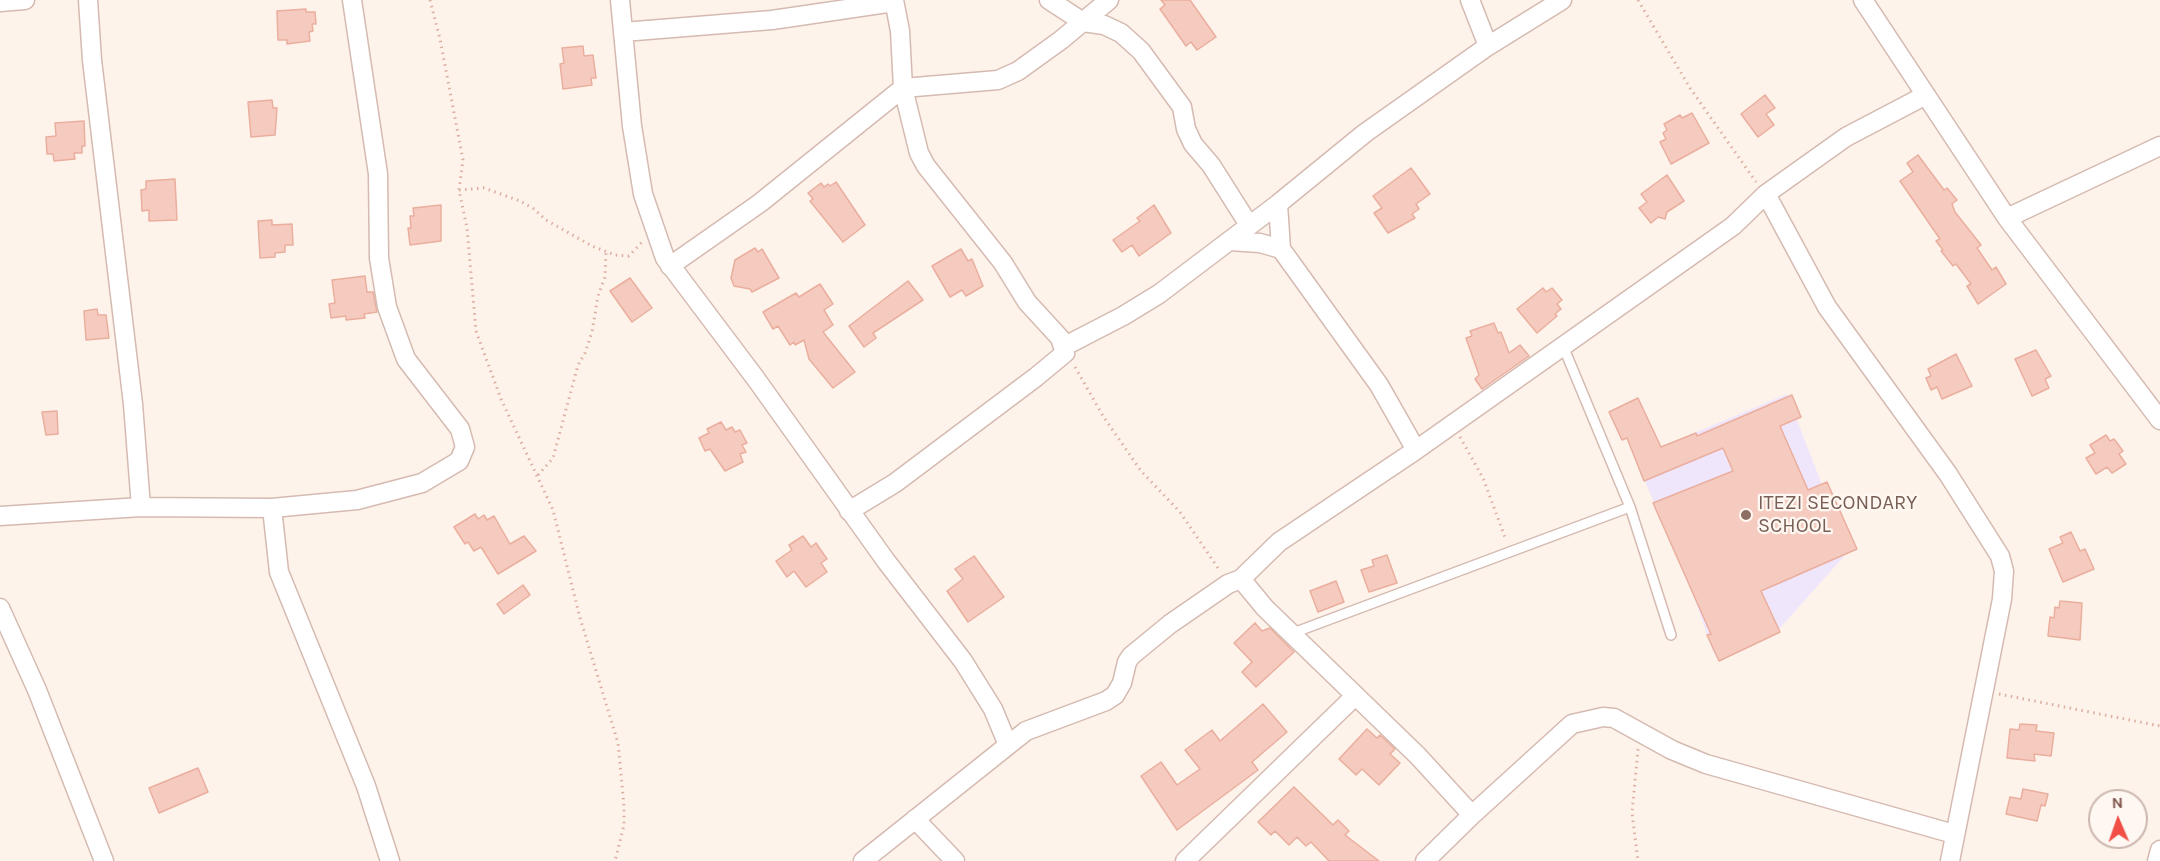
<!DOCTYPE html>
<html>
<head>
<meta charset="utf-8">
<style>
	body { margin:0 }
	#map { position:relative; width:2160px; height:861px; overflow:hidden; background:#fef3ea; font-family:Karla,sans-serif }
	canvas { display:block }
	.north { position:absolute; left:2088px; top:789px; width:60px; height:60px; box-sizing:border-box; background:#fff8f2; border:2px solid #cbb6af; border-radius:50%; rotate:358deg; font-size:16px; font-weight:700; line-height:24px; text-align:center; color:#7c534a }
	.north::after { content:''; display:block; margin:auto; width:21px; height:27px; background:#f14e46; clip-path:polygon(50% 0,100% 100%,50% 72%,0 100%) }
</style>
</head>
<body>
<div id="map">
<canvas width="2160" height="861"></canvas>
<div class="north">N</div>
</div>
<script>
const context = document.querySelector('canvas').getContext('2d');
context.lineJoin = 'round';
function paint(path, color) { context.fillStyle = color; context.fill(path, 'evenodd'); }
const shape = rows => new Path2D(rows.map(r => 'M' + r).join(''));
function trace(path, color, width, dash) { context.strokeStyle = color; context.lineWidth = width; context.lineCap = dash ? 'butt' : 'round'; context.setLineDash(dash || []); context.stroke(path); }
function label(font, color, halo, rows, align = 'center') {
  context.font = font + ' Karla,sans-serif'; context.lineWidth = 4.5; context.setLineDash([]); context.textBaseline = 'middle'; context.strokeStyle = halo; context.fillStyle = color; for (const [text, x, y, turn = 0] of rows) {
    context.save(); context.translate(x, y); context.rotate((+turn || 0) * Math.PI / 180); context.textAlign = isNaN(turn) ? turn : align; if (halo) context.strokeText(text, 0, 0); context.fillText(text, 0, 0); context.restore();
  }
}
paint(shape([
	[1787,394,1848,552,1779,629,1714,654,1691,589,1635,458]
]), '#f0e6fb');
const building = shape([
	[1161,0,1190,0,1216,37,1197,50,1191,42,1186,46,1160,9,1165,5,1161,0],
	[306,9,306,12,315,12,316,24,312,24,313,31,309,32,310,41,287,44,287,40,278,40,277,11,306,9],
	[583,46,584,56,593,55,596,78,591,78,592,85,563,89,560,64,564,63,562,48,583,46],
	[1765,95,1775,108,1766,114,1774,125,1758,137,1741,114,1765,95],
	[272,100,273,108,277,108,275,135,251,137,248,102,272,100],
	[1692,113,1709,143,1671,164,1660,142,1666,139,1663,133,1667,130,1664,124,1680,115,1682,118,1692,113],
	[84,121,85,146,82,146,82,153,74,153,75,159,54,161,53,154,47,154,46,137,56,136,55,123,84,121],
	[1918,155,1944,190,1947,188,1957,200,1952,204,1955,212,1981,245,1977,248,1992,270,1996,267,2006,284,1978,304,1967,286,1971,284,1956,264,1953,266,1941,251,1943,250,1936,241,1940,239,1900,181,1913,172,1907,163,1918,155],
	[1411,168,1430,194,1416,204,1419,209,1412,214,1415,218,1388,233,1374,213,1382,208,1373,196,1411,168],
	[1667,175,1684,201,1667,212,1665,219,1658,217,1651,223,1639,208,1647,202,1641,194,1667,175],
	[175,179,177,220,149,221,149,210,142,211,141,190,146,189,146,181,175,179],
	[836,182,865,225,843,242,810,201,813,199,808,193,821,183,824,187,828,184,830,186,836,182],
	[441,205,441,241,410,245,408,228,411,228,410,216,414,216,413,208,441,205],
	[1154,205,1171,233,1139,256,1132,245,1122,252,1113,240,1140,221,1137,218,1154,205],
	[272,220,272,225,292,224,293,245,285,245,285,252,275,253,275,257,260,258,258,221,272,220],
	[755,248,758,252,762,249,779,278,752,292,750,289,734,286,731,278,735,260,755,248],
	[961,249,968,261,972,259,983,286,966,296,962,290,950,297,932,266,961,249],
	[365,276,367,292,373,292,377,312,364,314,365,318,346,320,346,316,331,318,329,304,335,303,332,280,365,276],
	[630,278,652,308,632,322,610,291,630,278],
	[908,281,923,300,873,333,876,338,864,347,849,326,908,281],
	[820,284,833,304,824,310,833,325,823,332,855,372,833,388,809,359,804,340,795,345,794,342,790,345,778,326,773,329,763,312,796,293,799,297,820,284],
	[1543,288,1546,292,1552,288,1562,300,1557,304,1561,309,1555,314,1557,316,1537,333,1517,309,1543,288],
	[97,309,98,315,106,315,109,338,86,340,84,311,97,309],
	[1494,323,1498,333,1501,332,1509,353,1520,345,1529,356,1482,389,1475,379,1479,375,1466,338,1472,336,1470,331,1494,323],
	[2036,350,2051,376,2045,379,2049,388,2032,396,2015,359,2036,350],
	[1956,354,1972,386,1942,399,1937,387,1931,390,1926,378,1931,376,1928,369,1956,354],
	[1792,395,1801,417,1780,426,1808,490,1827,482,1857,549,1761,591,1780,632,1719,661,1707,635,1711,634,1653,503,1733,471,1723,448,1644,481,1627,438,1622,440,1609,412,1638,398,1661,447,1696,433,1697,436,1792,395],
	[57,411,58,434,46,435,42,412,57,411],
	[721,422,726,430,732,427,735,432,740,430,747,443,742,445,746,452,740,454,743,462,725,471,710,449,705,451,699,438,709,433,707,429,721,422],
	[2106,435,2110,441,2114,439,2123,451,2119,454,2126,464,2112,473,2107,467,2096,474,2086,458,2095,453,2090,445,2106,435],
	[475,514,478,519,484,515,487,520,494,516,510,544,524,536,536,551,498,574,481,547,474,551,468,542,465,544,454,527,475,514],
	[2071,532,2080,551,2085,549,2094,569,2063,582,2049,549,2063,543,2060,537,2071,532],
	[803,536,811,547,816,543,827,559,821,563,827,572,806,587,794,571,787,577,776,561,792,550,789,545,803,536],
	[1387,555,1397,583,1369,592,1361,570,1374,566,1372,560,1387,555],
	[974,556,1004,597,968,622,947,591,963,579,955,569,974,556],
	[1336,581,1344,602,1318,612,1310,591,1336,581],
	[523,585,530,595,504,614,497,604,523,585],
	[2060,601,2082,603,2080,640,2048,636,2050,617,2054,618,2055,607,2059,608,2060,601],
	[1255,623,1262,631,1270,628,1294,652,1256,687,1242,672,1252,662,1234,643,1255,623],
	[1263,704,1287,732,1252,762,1258,770,1177,830,1141,776,1161,762,1177,785,1200,769,1185,750,1212,730,1220,741,1263,704],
	[2020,724,2037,725,2036,731,2054,733,2051,756,2034,754,2035,761,2007,758,2010,729,2019,730,2020,724],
	[1367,729,1377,738,1380,735,1395,749,1390,754,1400,763,1379,785,1362,769,1356,775,1339,759,1367,729],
	[198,768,208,792,159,813,149,788,198,768],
	[1294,787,1333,825,1338,820,1349,831,1345,835,1379,861,1329,861,1311,842,1306,846,1297,837,1289,845,1275,831,1271,835,1258,822,1294,787],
	[2023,789,2048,794,2045,806,2041,805,2037,821,2006,814,2010,797,2021,799,2023,789]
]);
paint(building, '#f6cbbf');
trace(building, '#eaae9e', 1.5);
const service = shape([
	[1563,346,1630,507,1671,635],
	[1293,633,1630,507]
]);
const minor = shape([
	[88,0,92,60,133,404,141,507],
	[620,0,632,126,643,194,665,258,756,379,886,561,963,661,993,709,1008,745],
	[894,0,900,31,903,88,919,153,926,166,1003,263,1027,302,1060,338,1063,347],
	[1049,0,1083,22,1104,25,1121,33,1141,51,1182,107,1186,129,1193,144,1211,165,1249,225],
	[1470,0,1488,46],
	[1863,0,2007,218,2160,420],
	[0,2,25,0],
	[623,32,772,20,894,2],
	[1766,194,1827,307,1948,474,2000,556,2004,571,2002,599,1950,861],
	[1278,204,1281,249,1379,385,1416,450],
	[2007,218,2160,146],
	[1229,241,1260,243,1281,249],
	[670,266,760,203,903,88,998,80,1018,71,1061,40,1109,0],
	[272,508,279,572,366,786,390,861],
	[849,511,895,483,1036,377,1065,353,1063,347,1123,316,1159,294,1278,204,1365,133,1488,46,1562,0],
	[0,516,141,507,272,508,357,500,422,483,459,461,465,447,460,429,406,359,387,307,379,258,378,174,352,0],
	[1241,579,1265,608,1418,756,1472,815],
	[0,608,37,690,104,861],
	[915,819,955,861],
	[863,861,1026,731,1106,701,1115,695,1122,683,1127,662,1131,656,1170,624,1228,584,1241,579,1279,542,1416,450,1733,226,1766,194,1846,137,1926,95],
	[1185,861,1355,696],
	[1425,861,1472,815,1572,724,1603,717,1614,718,1672,750,1706,764,1954,834],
	[2157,861,2160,850]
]);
trace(service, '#d5bab1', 12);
trace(minor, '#d5bab1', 21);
trace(shape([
	[430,0,440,39,463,160,459,190,467,228,476,331,501,399,553,510,580,618,618,743,624,806,624,825,615,861],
	[1638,0,1690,88,1756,182],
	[459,190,484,188,520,201,534,209,546,220,592,246,615,255,629,256,643,241],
	[1075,367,1103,416,1141,471,1180,512,1220,571],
	[1460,437,1483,478,1506,540],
	[538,475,553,458,578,365,585,353,592,332,598,296,605,277,606,252],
	[1999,694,2160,726],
	[1638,749,1632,813,1638,861]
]), '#dcaea1', 3, [1.5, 4.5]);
trace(service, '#fff', 9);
trace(minor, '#fff', 18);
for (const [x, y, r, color] of [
	[1746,515,6,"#8d6e63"]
]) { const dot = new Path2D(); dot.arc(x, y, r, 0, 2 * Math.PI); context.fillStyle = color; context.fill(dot); trace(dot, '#fff8f2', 2); }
label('20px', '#785e54', '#fff8f2', [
	["ITEZI SECONDARY",1758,503],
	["SCHOOL",1758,526]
], 'left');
</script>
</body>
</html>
